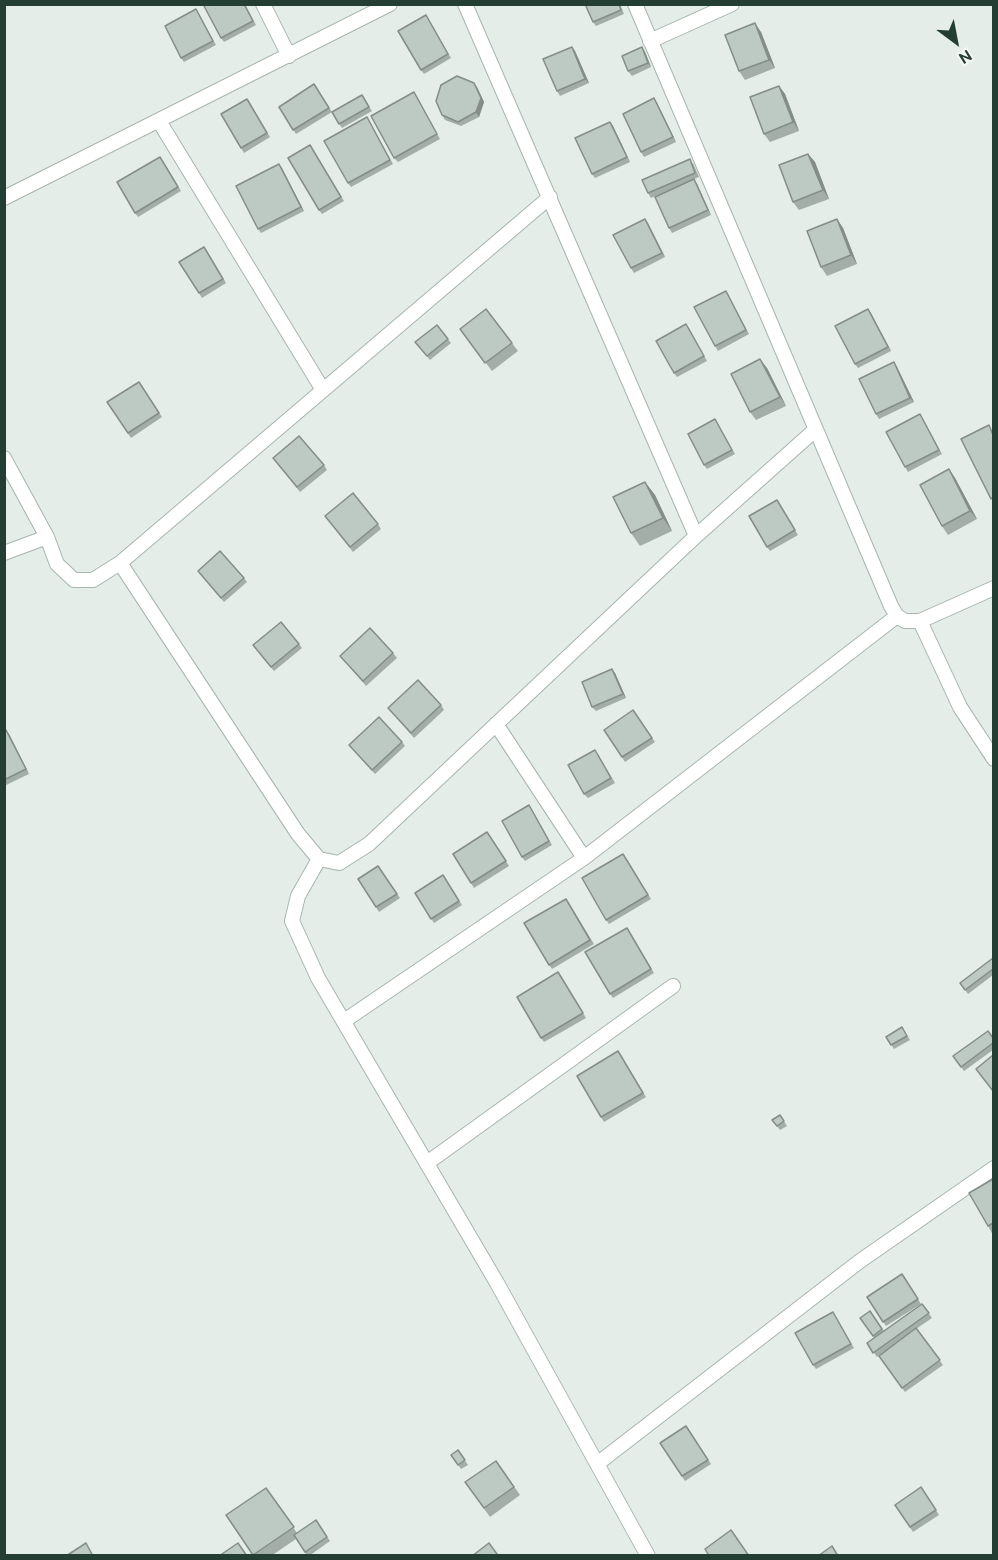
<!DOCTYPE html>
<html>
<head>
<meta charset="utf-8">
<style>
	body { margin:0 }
	#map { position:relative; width:998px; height:1560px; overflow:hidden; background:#e4ede8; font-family:Ubuntu,sans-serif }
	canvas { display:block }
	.frame { position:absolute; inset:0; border:6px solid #253e33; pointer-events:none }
	.north { position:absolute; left:926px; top:12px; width:60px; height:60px; -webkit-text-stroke:4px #f5f9f6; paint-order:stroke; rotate:148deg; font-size:16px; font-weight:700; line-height:24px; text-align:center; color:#253e33 }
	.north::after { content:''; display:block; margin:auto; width:21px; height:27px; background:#253e33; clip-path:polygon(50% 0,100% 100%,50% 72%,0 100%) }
</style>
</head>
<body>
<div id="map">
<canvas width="998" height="1560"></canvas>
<div class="frame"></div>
<div class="north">N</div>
</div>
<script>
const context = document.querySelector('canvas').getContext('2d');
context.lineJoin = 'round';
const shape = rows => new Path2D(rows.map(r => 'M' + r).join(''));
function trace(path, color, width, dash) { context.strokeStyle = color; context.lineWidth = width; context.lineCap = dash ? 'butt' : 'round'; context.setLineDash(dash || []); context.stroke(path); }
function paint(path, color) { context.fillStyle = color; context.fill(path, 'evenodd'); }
const minor = shape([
	[263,4,289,56],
	[465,4,696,536],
	[635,4,891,606,897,616,905,621,920,621,994,588],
	[650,41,732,4],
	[159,121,323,390],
	[4,198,390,4],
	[4,458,47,537,57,564,74,580,93,580,120,563,550,197],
	[4,553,47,537],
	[120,563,298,834,319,859,339,863,369,844,696,536,815,430],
	[920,621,960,707,994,759],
	[496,724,584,858],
	[319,859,298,896,292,921,318,978,497,1283,648,1556],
	[344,1021,584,858,897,616],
	[427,1163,673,986],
	[597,1464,860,1261,994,1168]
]);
trace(minor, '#a7b5ae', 16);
trace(minor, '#fff', 14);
paint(shape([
	[245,4,256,25,224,42,221,38],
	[585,4,620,4,624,14,596,26,593,22],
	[196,9,216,45,184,62,181,58],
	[426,15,451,58,424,74,421,70],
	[761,32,775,68,745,80,739,71],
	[572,47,575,51,589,83,560,96,557,91],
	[642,47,645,52,651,67,632,76,628,71],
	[314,84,332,112,362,95,372,111,342,128,332,112,296,134,279,107],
	[779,86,785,94,799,131,770,142,764,134],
	[477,87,484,102,479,117,461,126,445,120,442,115],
	[414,92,440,139,398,162,394,158],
	[654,98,657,103,676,142,644,157,641,152],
	[247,99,270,137,244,153,241,148],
	[367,117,393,164,351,187,348,183],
	[610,122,613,126,630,162,595,178,592,174],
	[310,145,344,201,322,214,319,210],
	[808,154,815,162,829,199,799,210,793,202],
	[163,161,181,191,138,217,135,213],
	[693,163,699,177,694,179,697,184,711,215,672,233,669,228,693,180,651,198,648,193],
	[279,164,304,211,261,233,258,229],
	[645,219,665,257,634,273,631,268],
	[837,219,843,228,857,264,827,276,821,267],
	[207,251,226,283,202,298,179,262],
	[726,291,749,334,718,351,715,346],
	[868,309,891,351,858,368,855,364],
	[437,325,451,343,430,360,418,346],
	[689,328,707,361,677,377,674,373],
	[460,329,512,343,518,351,492,371],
	[894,362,897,367,914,402,879,419,876,414],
	[767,368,786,406,756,420,750,412],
	[139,382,162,417,131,438,107,402],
	[715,419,735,454,707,469,704,465],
	[923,419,942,454,908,472,905,467],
	[273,458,324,465,327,470,300,492],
	[949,469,955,478,977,519,948,535,942,526],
	[645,482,655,495,672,531,640,546,631,533],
	[777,500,798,535,770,551,767,547],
	[328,520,378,524,381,529,353,552],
	[198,571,244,578,247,582,224,602],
	[299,644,302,648,274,671,256,649],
	[393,653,397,658,366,686,340,656],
	[615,673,626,698,596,711,592,707],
	[441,705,444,710,414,738,388,708],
	[633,710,655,742,625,762,604,730],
	[4,730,6,730,9,734,29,774,4,786],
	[402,742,405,746,375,774,349,745],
	[598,754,615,783,588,798,584,794],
	[532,810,552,845,525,861,522,857],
	[487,832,509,866,474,888,453,854],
	[626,858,651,899,609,924,606,920],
	[378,866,400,898,379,912,358,879],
	[443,875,462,905,434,923,415,893],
	[569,903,594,944,552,969,549,965],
	[627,928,654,973,613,998,610,994],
	[993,958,993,975,968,994,960,983],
	[561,976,586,1018,544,1042,541,1038],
	[902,1027,910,1040,894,1049,886,1037],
	[993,1038,993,1050,964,1071,953,1056],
	[618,1051,646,1097,604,1122,601,1117],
	[780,1115,787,1126,780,1130,772,1120],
	[993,1179,993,1235,988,1226],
	[902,1274,921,1304,886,1326,867,1297],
	[922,1304,932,1318,916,1329,943,1365,905,1392,879,1356,889,1348,877,1357,867,1343,874,1338,860,1318,870,1311,884,1331],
	[833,1312,854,1348,816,1369,813,1365],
	[686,1426,711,1464,685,1481,660,1443],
	[458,1450,468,1465,461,1469,451,1455],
	[496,1461,520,1495,490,1517,465,1482],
	[921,1487,939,1515,913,1532,895,1505],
	[266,1488,297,1533,316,1520,330,1541,309,1556,307,1556,296,1539,271,1556,254,1556,226,1515]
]), '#a3aea8');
paint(shape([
	[755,23,761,32,775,68,769,60],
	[572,47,575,51,589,83,585,79],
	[642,47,645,52,651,67,648,63],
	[474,83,477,87,484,102,479,117,476,112],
	[779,86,785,94,799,131,793,122],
	[654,98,657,103,676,142,673,137],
	[610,122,613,126,630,162,627,157],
	[808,154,815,162,829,199,823,190],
	[279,164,282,168,304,211,301,207],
	[694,179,697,184,711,215,708,210],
	[645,219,648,223,665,257,662,253],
	[837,219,843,228,857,264,851,255],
	[868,309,871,313,891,351,888,347],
	[760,359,767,368,786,406,780,397],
	[894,362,897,367,914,402,910,398],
	[949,469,955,478,977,519,970,511],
	[645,482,655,495,672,531,663,518],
	[612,669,615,673,626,698,623,694],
	[6,730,9,734,29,774,26,769]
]), '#848d88');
const building = shape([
	[207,4,244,4,253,21,221,38,204,6,207,4],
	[585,4,619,4,621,10,593,22,585,4],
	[196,9,213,41,181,58,165,26,196,9],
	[426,15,448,54,421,70,398,31,426,15],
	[755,23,769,60,739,71,725,35,755,23],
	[572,47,585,79,557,91,543,59,572,47],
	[642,47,648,63,628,71,622,56,642,47],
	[457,76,474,83,481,98,476,112,458,122,442,115,436,101,441,85,457,76],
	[314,84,329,108,293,130,279,107,314,84],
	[779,86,793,122,764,134,750,97,779,86],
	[414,92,437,134,394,158,371,116,414,92],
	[362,95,369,107,339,124,332,112,362,95],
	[654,98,673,137,641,152,623,114,654,98],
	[247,99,267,133,241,148,221,114,247,99],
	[367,117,390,160,348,183,324,141,367,117],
	[610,122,627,157,592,174,575,138,610,122],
	[310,145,341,197,319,210,288,158,310,145],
	[808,154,823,190,793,202,779,165,808,154],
	[160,157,178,187,135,213,117,182,160,157],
	[690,159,695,173,648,193,642,180,690,159],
	[279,164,301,207,258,229,236,186,279,164],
	[694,179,708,210,669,228,655,197,694,179],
	[645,219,662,253,631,268,613,235,645,219],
	[837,219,851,255,821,267,807,231,837,219],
	[204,247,223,279,199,293,179,262,204,247],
	[726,291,746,330,715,346,694,307,726,291],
	[486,309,512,343,485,363,460,329,486,309],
	[868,309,888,347,855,364,835,326,868,309],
	[686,324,704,356,674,373,656,341,686,324],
	[437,325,448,339,427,356,415,342,437,325],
	[760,359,780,397,750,412,731,374,760,359],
	[894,362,910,398,876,414,859,379,894,362],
	[139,382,159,413,128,433,107,402,139,382],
	[920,414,939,450,905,467,886,432,920,414],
	[715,419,732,450,704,465,688,434,715,419],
	[989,425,993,435,993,497,991,499,961,439,989,425],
	[299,436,324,465,297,487,273,458,299,436],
	[949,469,970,511,942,526,920,485,949,469],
	[645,482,663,518,631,533,613,497,645,482],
	[353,493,378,524,350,547,325,516,353,493],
	[777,500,795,530,767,547,749,516,777,500],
	[220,551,244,578,221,598,198,571,220,551],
	[281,622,299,644,271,667,253,645,281,622],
	[370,628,393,653,363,681,340,656,370,628],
	[612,669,623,694,592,707,582,682,612,669],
	[418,680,441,705,411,733,388,708,418,680],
	[633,710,652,738,622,757,604,730,633,710],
	[379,717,402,742,372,770,349,745,379,717],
	[4,730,6,730,26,769,4,780,4,730],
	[595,750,611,778,584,794,568,765,595,750],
	[529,805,549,841,522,857,502,821,529,805],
	[487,832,506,861,471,883,453,854,487,832],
	[623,854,648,895,606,920,582,878,623,854],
	[378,866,397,894,376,907,358,879,378,866],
	[443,875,459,901,431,919,415,893,443,875],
	[566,899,590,940,549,965,524,923,566,899],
	[627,928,651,969,610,994,585,952,627,928],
	[993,958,993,969,965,990,960,983,993,958],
	[558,972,583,1013,541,1038,517,997,558,972],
	[902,1027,907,1036,891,1045,886,1037,902,1027],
	[988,1031,993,1038,993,1043,961,1067,953,1056,988,1031],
	[618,1051,643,1093,601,1117,577,1076,618,1051],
	[993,1055,993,1091,976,1069,993,1055],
	[780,1115,784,1121,777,1126,772,1120,780,1115],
	[993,1179,993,1223,988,1226,969,1193,993,1179],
	[902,1274,918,1299,883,1322,867,1297,902,1274],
	[922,1304,929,1313,873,1353,867,1343,922,1304],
	[870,1311,882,1329,873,1336,860,1318,870,1311],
	[833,1312,851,1344,813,1365,795,1333,833,1312],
	[916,1328,940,1360,902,1388,879,1356,916,1328],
	[686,1426,708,1460,682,1476,660,1443,686,1426],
	[458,1450,465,1460,458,1465,451,1455,458,1450],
	[496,1461,514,1487,484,1508,465,1482,496,1461],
	[921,1487,936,1510,910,1527,895,1505,921,1487],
	[266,1488,294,1527,253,1555,226,1515,266,1488],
	[316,1520,327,1537,305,1552,294,1535,316,1520],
	[731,1530,749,1556,709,1556,705,1549,731,1530],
	[86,1543,93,1556,66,1556,86,1543],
	[238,1543,247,1556,219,1556,238,1543],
	[489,1543,497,1554,494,1556,472,1556,489,1543],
	[832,1546,838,1556,818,1556,832,1546]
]);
paint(building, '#bdcac3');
trace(building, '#848d88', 1.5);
</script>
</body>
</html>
